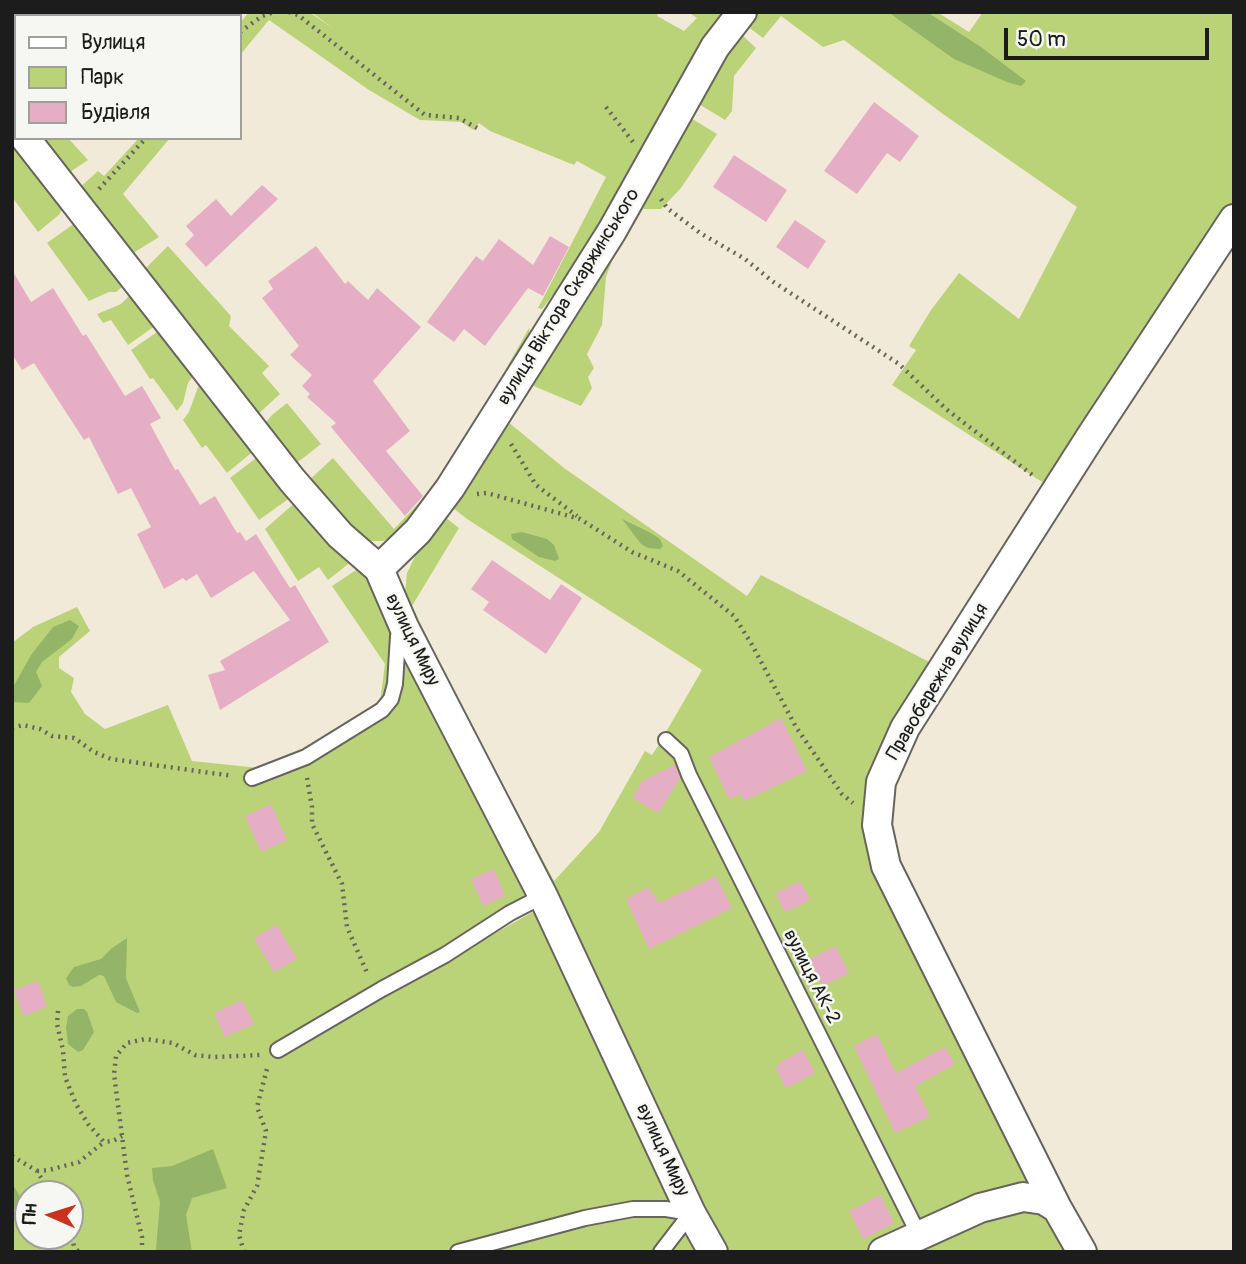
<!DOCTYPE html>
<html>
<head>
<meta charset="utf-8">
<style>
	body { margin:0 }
	#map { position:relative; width:1246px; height:1264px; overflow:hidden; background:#f2ead8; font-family:Pangolin,sans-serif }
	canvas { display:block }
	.frame { position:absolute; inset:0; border:14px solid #1c1c1c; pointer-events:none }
	.legend { position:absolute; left:14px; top:14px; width:228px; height:126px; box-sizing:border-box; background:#f6f6f2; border:2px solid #9f9f9c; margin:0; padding:9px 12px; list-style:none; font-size:21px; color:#1c1c1c }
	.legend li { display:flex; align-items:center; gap:14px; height:35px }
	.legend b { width:35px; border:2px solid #9f9f9c }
	.north { position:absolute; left:14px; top:1180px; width:70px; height:70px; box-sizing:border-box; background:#f6f6f2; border:2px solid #9f9f9c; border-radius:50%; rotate:273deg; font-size:19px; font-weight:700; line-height:28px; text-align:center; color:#1c1c1c }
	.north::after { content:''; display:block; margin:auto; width:24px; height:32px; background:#c8321e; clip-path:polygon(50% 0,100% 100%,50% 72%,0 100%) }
	.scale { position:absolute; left:1004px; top:28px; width:205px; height:32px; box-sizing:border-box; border:4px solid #1c1c1c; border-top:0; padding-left:9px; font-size:21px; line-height:24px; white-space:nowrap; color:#1c1c1c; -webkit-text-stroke:5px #f6f6f2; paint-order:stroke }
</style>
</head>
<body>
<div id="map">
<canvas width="1246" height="1264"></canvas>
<div class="frame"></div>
<ul class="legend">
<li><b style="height:9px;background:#fff"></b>Вулиця</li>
<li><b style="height:19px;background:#bbd378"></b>Парк</li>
<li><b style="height:19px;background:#e6aec5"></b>Будівля</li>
</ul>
<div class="north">Пн</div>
<div class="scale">50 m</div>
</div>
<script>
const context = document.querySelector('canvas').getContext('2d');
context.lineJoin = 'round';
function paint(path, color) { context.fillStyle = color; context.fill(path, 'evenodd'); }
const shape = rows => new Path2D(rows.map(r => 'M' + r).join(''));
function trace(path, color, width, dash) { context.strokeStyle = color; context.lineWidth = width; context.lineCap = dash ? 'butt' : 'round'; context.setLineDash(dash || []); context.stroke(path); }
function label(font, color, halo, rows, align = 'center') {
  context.font = font + ' Pangolin,sans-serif'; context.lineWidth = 5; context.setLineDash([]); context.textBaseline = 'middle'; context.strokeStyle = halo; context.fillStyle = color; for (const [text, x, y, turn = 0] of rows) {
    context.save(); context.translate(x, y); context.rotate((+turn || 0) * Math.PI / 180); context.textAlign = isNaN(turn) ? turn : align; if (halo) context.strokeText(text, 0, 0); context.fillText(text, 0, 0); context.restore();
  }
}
paint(shape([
	[249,12,309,12,334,29,311,12,659,12,657,16,684,31,697,18,688,12,721,12,724,16,559,298,552,296,542,309,538,308,606,177,577,161,574,165,490,131,479,123,474,130,461,122,420,120,369,90,269,20,240,55,240,23],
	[758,12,937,12,969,32,983,12,1234,12,1234,210,1053,489,892,385,916,350,909,346,931,310,959,273,1019,319,1077,207,943,114,844,40,823,47,781,16,763,38,747,26],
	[740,33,756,48,734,76,732,111,725,120,694,101],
	[686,115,717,134,681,188,661,209,643,209,612,261,606,277,602,325,587,354,594,368,588,377,592,388,581,406,529,384,507,421,564,468,747,596,761,575,939,667,872,831,1046,1194,919,1223,740,867,683,748,666,732,702,670,467,519,448,504],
	[12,138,62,208,60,214,38,232,12,197],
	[37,138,68,138,88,160,67,174],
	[139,138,170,138,123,194,159,237,130,255,78,189,98,171,104,176],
	[75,223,128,282,116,292,109,292,89,301,47,243],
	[168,246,231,316,229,326,269,366,262,373,280,394,255,417,143,271],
	[134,291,159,323,128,345,111,320,103,323,97,314,121,304],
	[163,328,196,372,188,383,183,403,177,411,153,378,150,379,131,350],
	[529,328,530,336,451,462,492,394],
	[203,381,256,449,227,473,206,445,202,448,183,420,189,412,198,387],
	[287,403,321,444,302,459,292,465,262,427,272,415],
	[260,455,294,495,259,520,230,478],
	[333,458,394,529,443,478,440,487,395,535,383,541,367,541,358,536,307,482],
	[298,500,352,561,328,580,319,567,298,581,265,529],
	[441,514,459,528,412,606,450,684,443,687,405,593,407,573,417,552],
	[359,568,373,583,394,626,393,671,382,717,402,647,528,892,501,915,277,1046,276,1057,538,909,702,1252,12,1252,12,643,33,627,77,607,90,631,59,657,59,668,74,678,71,692,85,714,105,729,168,705,192,761,259,768,307,751,313,743,380,702,385,664,332,586],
	[28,1194,70,1194,70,1236,28,1236],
	[454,693,554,881,599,832,645,751,652,755,660,743,679,758,909,1222,907,1235,868,1252,719,1252,447,695],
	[1040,1208,1076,1252,904,1252,977,1216]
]), '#bbd378');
paint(shape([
	[888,12,927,12,981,47,1026,81,1021,86,1007,82,954,59],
	[622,519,651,533,660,539,663,546,660,549,648,548,641,544],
	[522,532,547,539,554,545,559,559,555,561,539,557,512,539,511,534],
	[70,620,79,626,72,639,42,662,36,672,42,686,29,703,12,702,12,689,31,655,53,627],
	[127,938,126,978,140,1012,137,1013,116,1002,104,976,99,975,81,986,73,987,69,985,66,978,74,967,101,959,112,948],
	[77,1009,84,1009,87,1012,94,1032,83,1050,78,1052,68,1044,66,1028,68,1016],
	[213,1149,227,1188,192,1198,186,1215,192,1252,158,1252,156,1249,160,1202,153,1180,152,1168,172,1166],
	[12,1183,28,1210,28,1226,12,1206]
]), '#94b568');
paint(shape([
	[874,102,919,136,900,162,887,153,857,194,824,171],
	[734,155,787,190,766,222,713,187],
	[262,185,278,199,206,267,185,244,194,235,186,226,216,199,231,216],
	[795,220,826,241,808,269,776,247],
	[550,236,569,247,543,296,528,288,485,346,464,329,454,342,427,322,476,256,483,261,499,239,533,265],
	[316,246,345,284,348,281,368,300,377,288,421,327,373,381,410,431,386,451,423,496,405,516,331,427,336,423,307,397,310,394,302,386,312,375,290,355,299,346,262,298,273,289,268,281],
	[12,270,31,302,53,288,83,336,86,334,125,396,142,386,161,418,150,424,175,470,178,469,200,505,215,496,237,533,240,532,246,541,256,534,290,588,295,585,329,642,220,710,208,675,225,670,220,661,290,620,254,571,211,598,197,574,186,581,183,578,164,589,137,534,151,527,131,488,118,494,89,437,84,440,34,363,22,370,12,354],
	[492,560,550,600,561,584,582,598,546,654,483,610,489,602,471,589],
	[781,718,807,771,744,801,740,794,729,799,709,757],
	[675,765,680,778,658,813,633,798,642,781],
	[271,804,287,840,261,852,245,816],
	[494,869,505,896,483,906,471,879],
	[716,876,732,908,649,949,626,899,648,887,659,903],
	[800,881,810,900,785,912,775,893],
	[277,925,297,959,274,972,254,938],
	[835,946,849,973,823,986,810,959],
	[38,981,47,1007,23,1016,14,990],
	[242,1000,254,1024,225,1037,214,1013],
	[877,1034,896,1073,945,1047,955,1064,915,1086,930,1116,895,1133,854,1046],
	[803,1050,815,1073,786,1088,775,1067,781,1064,780,1062],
	[880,1195,894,1223,863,1239,849,1211]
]), '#e6aec5');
const service = shape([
	[666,740,681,754,689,775,919,1235],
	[252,778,306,757,382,710,391,699,395,684,398,636,403,629],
	[278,1050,382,989,445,955,510,913,543,896],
	[458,1252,585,1218,633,1209,666,1209,691,1213,661,1252]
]);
const minor = shape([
	[25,138,292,480,340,535,379,569,404,627,543,896,691,1213,713,1252],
	[379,569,418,531,450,488,612,231,715,47,742,12],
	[883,1252,980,1208,1023,1197,1044,1200,1057,1208],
	[1082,1252,1057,1208,886,866,877,825,881,782,905,728,1091,436,1234,219]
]);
trace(service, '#67645e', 18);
trace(minor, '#67645e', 32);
trace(shape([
	[289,12,298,15,425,115,459,118,477,128],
	[240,32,262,16,274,12],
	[606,107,633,142],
	[99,189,146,138],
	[661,199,667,208,700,233,745,259,772,281,899,364,946,409,1035,477],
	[511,444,536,485,577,516],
	[477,494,487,493,580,519,632,552,678,571,734,616,751,643,796,727,842,794,853,803],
	[12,728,23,725,40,729,52,736,74,738,94,752,111,759,233,776],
	[307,778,312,807,312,824,342,884,347,927,368,975],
	[58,1011,57,1024,63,1050,65,1077,76,1104,88,1124,104,1142,113,1141,122,1136],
	[12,1156,37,1171,51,1194],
	[37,1171,49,1170,79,1162,104,1142],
	[70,1223,74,1247,79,1252],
	[142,1252,142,1237,127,1175,122,1136,114,1074,116,1056,127,1043,145,1039,173,1043,195,1055,214,1057,260,1055],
	[244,1252,239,1235,244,1210,257,1186,266,1131,257,1107,268,1065]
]), '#67645e', 4.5, [2, 5]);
trace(service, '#fff', 14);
trace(minor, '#fff', 28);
label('19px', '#1c1c1c', '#f6f6f2', [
	["вулиця Віктора Скаржинського",569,297,-58],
	["вулиця Миру",412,640,64],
	["Правобережна вулиця",938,682,-59],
	["вулиця АК-2",811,977,63],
	["вулиця Миру",662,1150,65]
]);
</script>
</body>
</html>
